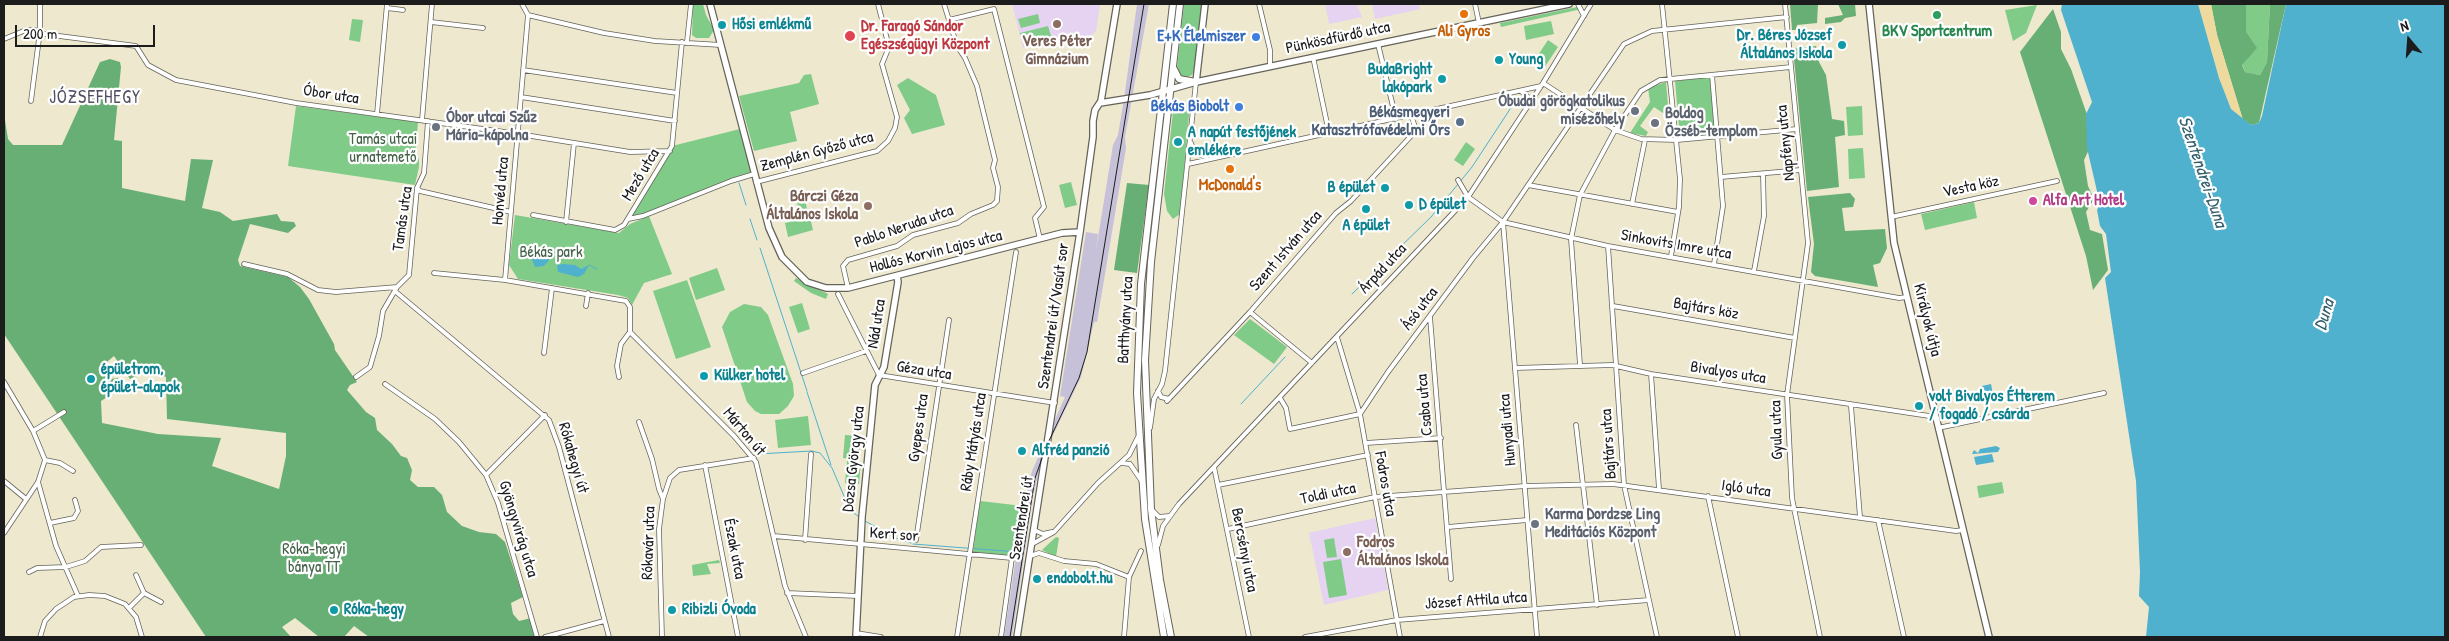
<!DOCTYPE html>
<html>
<head>
<meta charset="utf-8">
<style>
	body { margin:0 }
	#map { position:relative; width:2449px; height:641px; overflow:hidden; background:#ede8ce; font-family:"Patrick Hand",sans-serif }
	canvas { display:block }
	.frame { position:absolute; inset:0; border:5px solid #1c1c1c; pointer-events:none }
	.north { position:absolute; left:2384px; top:15px; width:50px; height:50px; -webkit-text-stroke:4px #fff; paint-order:stroke; rotate:342deg; font-size:14px; font-weight:700; line-height:20px; text-align:center; color:#1c1c1c }
	.north::after { content:''; display:block; margin:auto; width:18px; height:22px; background:#1c1c1c; clip-path:polygon(50% 0,100% 100%,50% 72%,0 100%) }
	.scale { position:absolute; left:15px; top:25px; width:140px; height:22px; box-sizing:border-box; border:2px solid #1c1c1c; border-top:0; padding-left:6px; font-size:15px; line-height:18px; white-space:nowrap; color:#1c1c1c; -webkit-text-stroke:4px #fff; paint-order:stroke }
</style>
</head>
<body>
<div id="map">
<canvas width="2449" height="641"></canvas>
<div class="frame"></div>
<div class="north">N</div>
<div class="scale">200 m</div>
</div>
<script>
const context = document.querySelector('canvas').getContext('2d');
context.lineJoin = 'round';
function paint(path, color) { context.fillStyle = color; context.fill(path, 'evenodd'); }
const shape = rows => new Path2D(rows.map(r => 'M' + r).join(''));
function trace(path, color, width, dash) { context.strokeStyle = color; context.lineWidth = width; context.lineCap = dash ? 'butt' : 'round'; context.setLineDash(dash || []); context.stroke(path); }
function label(font, color, halo, rows, align = 'center') {
  context.font = font + ' "Patrick Hand",sans-serif'; context.lineWidth = 4.5; context.setLineDash([]); context.textBaseline = 'middle'; context.strokeStyle = halo; context.fillStyle = color; for (const [text, x, y, turn = 0] of rows) {
    context.save(); context.translate(x, y); context.rotate((+turn || 0) * Math.PI / 180); context.textAlign = isNaN(turn) ? turn : align; if (halo) context.strokeText(text, 0, 0); context.fillText(text, 0, 0); context.restore();
  }
}
paint(shape([
	[1012,4,1100,4,1096,31,1092,35,1060,45,1054,39,1023,48],
	[1325,4,1357,4,1362,17,1329,24],
	[1372,4,1419,4,1420,9,1375,19],
	[1375,518,1388,590,1324,605,1309,533]
]), '#e5d3f1');
paint(shape([
	[1137,4,1149,4,1125,137,1126,148,1097,322,1094,322,1081,377,1042,458,1033,496,1012,637,1004,637,1023,511,1032,471,1065,397,1060,396,1086,232,1098,234,1096,250,1113,145,1118,135,1124,99]
]), '#c7c0d9');
paint(shape([
	[693,4,703,4,706,15,714,30,709,38,696,38,692,35],
	[1184,4,1202,4,1194,71,1192,75,1185,78,1181,77,1177,69],
	[2246,4,2270,4,2267,62,2260,75,2245,72,2242,64,2246,60],
	[2037,5,2026,33,2013,41,2005,10],
	[1577,7,1581,11,1577,10,1501,27,1500,23],
	[1038,14,1040,23,1021,28,1018,19],
	[352,19,363,20,360,42,349,40],
	[1551,21,1554,34,1526,40,1524,26],
	[1048,26,1052,39,1024,46,1020,33],
	[1548,40,1558,47,1544,68,1534,61],
	[811,74,819,104,790,112,797,141,754,151,739,96,799,83,804,75],
	[1710,77,1715,134,1680,138,1675,81],
	[908,78,936,95,945,125,912,134,904,118,910,110,897,85],
	[1666,82,1669,117,1654,107,1640,126,1648,132,1646,136,1630,133,1650,102,1648,88],
	[1174,102,1190,104,1180,214,1173,219,1167,211,1164,194],
	[296,106,418,122,415,157,419,158,419,167,415,185,288,166],
	[1862,106,1863,135,1848,136,1846,107],
	[740,129,754,174,739,178,643,216,629,219,672,146],
	[1466,142,1475,149,1463,166,1454,160],
	[1863,148,1865,178,1849,179,1848,149],
	[1071,182,1077,205,1065,208,1059,185],
	[804,196,808,213,800,215,796,198],
	[1974,202,1977,218,1925,230,1921,214],
	[515,215,619,233,630,224,649,216,672,274,644,283,632,305,628,298,618,295,518,279,509,265],
	[810,217,813,230,788,237,785,223],
	[717,268,725,290,696,300,689,278],
	[796,278,828,294,826,299,811,293,794,281],
	[687,280,711,347,676,359,653,291],
	[802,303,810,329,798,333,789,307],
	[744,304,761,307,768,315,793,384,794,396,788,406,779,414,761,414,755,411,747,402,722,327,730,312],
	[1250,319,1287,347,1274,364,1234,335],
	[808,416,811,445,778,448,775,420],
	[845,435,861,436,859,460,843,458],
	[847,461,861,462,859,484,845,483],
	[2002,482,2004,493,1979,498,1977,486],
	[980,501,1023,506,1017,557,973,552],
	[1056,537,1059,538,1056,557,1042,550],
	[1334,538,1337,557,1327,558,1324,540],
	[1341,559,1347,595,1329,598,1323,562],
	[719,560,720,563,707,564,711,574,693,576,692,565]
]), '#81cb89');
paint(shape([
	[1790,4,1818,4,1817,23,1797,25,1796,30,1792,30],
	[1838,4,1855,4,1856,16,1845,18,1841,22,1825,24,1825,18,1843,15],
	[2211,4,2246,4,2246,32,2257,48,2242,65,2245,72,2260,75,2267,62,2270,4,2286,4,2259,123,2251,125,2243,120,2217,35],
	[2053,9,2061,32,2061,49,2071,69,2090,123,2092,143,2084,160,2088,186,2094,199,2086,212,2090,230,2102,234,2108,270,2093,290,2086,256,2020,52],
	[1816,46,1819,62,1826,75,1832,119,1844,121,1845,135,1835,137,1839,187,1807,191,1793,49],
	[110,59,120,62,121,67,114,140,122,141,122,188,185,201,191,159,213,160,202,208,220,212,233,221,277,214,281,221,294,222,296,226,288,233,250,224,238,260,240,266,288,277,300,287,309,299,334,344,335,350,357,382,350,385,347,390,366,412,375,418,377,430,392,444,401,456,407,458,412,470,410,480,418,487,434,487,442,495,447,512,462,526,479,532,496,534,505,542,523,597,511,603,513,614,519,621,531,618,536,637,369,637,354,626,344,637,319,637,295,618,282,627,291,637,206,637,4,334,4,114,8,139,13,145,62,145,100,62],
	[114,356,130,379,148,370,166,377,167,419,286,433,286,456,279,489,212,466,221,438,158,434,102,423,101,401,121,388,118,378,110,379,101,367],
	[1127,183,1149,185,1137,273,1114,270],
	[1850,193,1855,199,1853,207,1842,208,1845,231,1885,229,1887,248,1880,263,1873,265,1878,287,1815,276,1811,272,1814,244,1808,197]
]), '#68af75');
paint(shape([
	[2198,4,2211,4,2217,35,2243,120,2231,109,2219,78]
]), '#eeda9e');
paint(shape([
	[2062,4,2198,4,2219,78,2231,109,2251,125,2259,123,2262,116,2286,4,2445,4,2445,637,2146,637,2149,607,2139,596,2140,572,2136,481,2105,278,2111,272,2106,234,2100,226,2097,210,2100,204,2087,148,2086,114,2092,102,2061,10],
	[540,251,550,255,550,259,544,266,535,267,531,257,534,252],
	[564,264,575,265,581,269,589,265,584,274,578,277,558,272,557,265],
	[1991,384,1994,400,1986,402,1982,386],
	[1996,446,2000,448,1998,452,1972,454,1974,450,1978,453,1980,449],
	[1992,454,1994,462,1976,465,1974,457]
]), '#4fb1cd');
trace(shape([
	[739,183,746,205],
	[750,219,757,240],
	[760,248,807,391],
	[589,265,597,269],
	[1352,294,1431,217,1472,167,1516,100],
	[807,392,831,465],
	[1241,404,1285,357],
	[757,454,812,451,820,453,832,468,850,510,859,517],
	[865,521,898,539,911,543],
	[913,544,1018,552]
]), '#4fb1cd', 1);
const street = shape([
	[522,4,528,15,604,33,655,41,721,45],
	[1259,4,1270,50,1270,66],
	[1475,4,1479,23],
	[1578,4,1584,16],
	[1662,4,1680,179,1679,207,1671,256],
	[1785,4,1808,243,1787,395,1792,498,1820,637],
	[387,8,403,10],
	[994,9,1044,207,1035,218,1040,239],
	[949,20,994,9],
	[431,22,483,28],
	[4,39,26,30,35,30,44,34,136,46,148,65,176,80,296,103,519,134,630,152,670,151],
	[687,42,691,4],
	[1378,44,1396,119],
	[1313,57,1329,133],
	[523,70,677,93],
	[1712,75,1723,206,1714,264],
	[1543,83,1615,130,1641,139,1677,140,1797,129],
	[1522,92,1528,97,1530,104],
	[521,97,675,121],
	[31,101,40,31,40,4],
	[377,114,387,4],
	[422,120,432,4],
	[1191,143,1195,153,1206,157],
	[1188,164,1541,86],
	[1721,177,1801,170],
	[1458,180,1468,197,1503,222,1608,246,1899,298,1907,297],
	[756,182,877,151,888,141,895,128,897,117,882,64,889,47,878,4],
	[1528,185,1678,212],
	[417,188,420,191,511,212],
	[1632,204,1645,140],
	[533,215,615,230,624,225,672,146,682,42],
	[1891,217,2057,181],
	[628,219,643,216,731,181,754,174],
	[566,222,574,143],
	[1503,222,1537,637],
	[1608,246,1624,485,1657,637],
	[244,264,287,274,318,290,336,292,397,287],
	[1754,271,1764,216,1763,174],
	[434,273,505,280,626,301,630,307,630,332,734,436,756,462,785,586,806,637],
	[505,280,528,15],
	[848,288,843,266,848,260,897,246,913,235,958,223,971,214,993,205,997,201,998,187,993,168,995,160,977,86,965,58,957,46,944,4],
	[396,292,549,420,559,447,609,637],
	[838,294,879,375,1055,403],
	[586,306,588,293],
	[1613,306,1795,338],
	[1250,312,1312,363],
	[1430,317,1451,579],
	[1337,337,1360,414,1400,637],
	[544,353,552,288],
	[1580,365,1571,239,1580,195,1615,130,1641,91,1660,80,1791,67],
	[1515,368,1612,365,1651,374,1936,417],
	[803,373,866,351],
	[1651,374,1659,489],
	[356,377,370,367,379,336,383,311,397,287,409,275,417,188,424,173,428,121],
	[619,377,617,366,621,344,630,332],
	[4,382,33,431,45,460,38,482,4,533],
	[385,384,435,419,459,442,486,475,498,503,537,637],
	[1158,391,1161,397,1169,399],
	[1280,398,1286,408,1290,429,1360,414,1388,372,1473,258,1503,222,1624,44,1652,31,1787,17],
	[1167,401,1250,312,1336,213,1351,201,1411,136,1415,127,1411,115],
	[1851,406,1860,517],
	[639,422,652,459,659,489,663,499],
	[1576,425,1597,605],
	[1150,428,1154,399,1162,384,1165,371,1196,82],
	[1938,428,2104,393],
	[33,431,64,412],
	[1366,443,1441,438],
	[45,460,60,463,73,471],
	[1122,463,1130,464,1141,480],
	[705,465,738,637],
	[1214,467,1249,637],
	[486,475,545,415],
	[4,481,26,499],
	[38,482,56,546,78,596],
	[1218,485,1368,455],
	[1708,496,1738,637],
	[1152,510,1159,517,1169,516],
	[1878,520,1904,637],
	[50,523,74,518,78,511,75,500],
	[1448,527,1527,520],
	[1228,529,1375,497,1525,486,1613,484,1956,531,1963,530],
	[1034,530,1043,534,1052,532],
	[774,536,1012,558,1001,637],
	[805,540,811,454],
	[916,540,949,320],
	[1032,544,1054,532,1098,483,1129,455,1138,437],
	[1158,545,1163,526,1179,504,1468,197,1543,83,1591,4],
	[1030,556,1039,553,1064,561,1096,564,1129,577],
	[29,572,37,568,66,567,85,561,101,547,141,545],
	[136,575,144,593],
	[787,593,858,596],
	[129,608,144,593,161,602],
	[856,633,881,637],
	[40,637,45,621,56,609,74,597,89,595,105,596,125,604,136,617,142,637],
	[545,637,604,621],
	[662,637,659,529,663,499,670,478,679,470,754,458],
	[957,637,1016,252],
	[1124,637,1129,577,1141,551],
	[1305,637,1397,620,1649,600]
]);
const secondary = shape([
	[710,4,769,228,782,257,807,282,826,288,848,288,1062,233,1080,232],
	[1869,4,1894,243,1989,637],
	[1196,82,1205,4],
	[1100,103,1150,95,1196,82,1569,4],
	[856,637,862,517,875,385,884,367,898,282,897,276],
	[1017,637,1080,232,1093,137,1093,121,1095,110,1101,101,1117,4]
]);
const primary = shape([
	[1174,69,1179,79,1196,82],
	[1164,637,1145,519,1137,393,1141,284,1173,4],
	[1171,637,1160,580,1151,509,1145,360,1151,262,1180,4]
]);
trace(street, '#65635a', 5.5);
trace(secondary, '#65635a', 8);
trace(primary, '#65635a', 8);
trace(street, '#fff', 4);
trace(secondary, '#fff', 5.5);
trace(primary, '#fff', 6);
trace(shape([
	[1010,637,1035,478,1046,447,1079,378,1087,352,1144,4]
]), '#1c1c1c', 1);
for (const [x, y, r, color] of [
	[1464,14,5,"#e8710a"],
	[1937,15,5,"#2e9e5b"],
	[1057,24,5,"#8d6e63"],
	[722,25,5,"#0f9aa8"],
	[850,36,6,"#e0444e"],
	[1256,37,5,"#3f7fe0"],
	[1842,45,5,"#0f9aa8"],
	[1499,60,5,"#0f9aa8"],
	[1442,79,5,"#0f9aa8"],
	[1239,107,5,"#3f7fe0"],
	[1635,111,5,"#6b7280"],
	[1460,122,5,"#5c6f8a"],
	[1655,123,5,"#6b7280"],
	[436,127,5,"#6b7280"],
	[1178,142,5,"#0f9aa8"],
	[1230,169,5,"#e8710a"],
	[1385,188,5,"#0f9aa8"],
	[2033,201,5,"#d1479c"],
	[1409,205,5,"#0f9aa8"],
	[868,206,5,"#8d6e63"],
	[1366,209,5,"#0f9aa8"],
	[704,376,5,"#0f9aa8"],
	[91,379,5,"#0f9aa8"],
	[1919,406,5,"#0f9aa8"],
	[1022,451,5,"#0f9aa8"],
	[1535,524,5,"#6b7280"],
	[1347,552,5,"#8d6e63"],
	[1037,579,5,"#0f9aa8"],
	[334,610,5,"#0f9aa8"],
	[672,610,5,"#0f9aa8"]
]) { const dot = new Path2D(); dot.arc(x, y, r, 0, 2 * Math.PI); context.fillStyle = color; context.fill(dot); trace(dot, '#fff', 2); }
label('bold 16px', '#0d838f', '#fff', [
	["Hősi emlékmű",732,25],
	["Dr. Béres József",1832,36,"right"],
	["Általános Iskola",1832,54,"right"],
	["Young",1509,60],
	["BudaBright",1432,70,"right"],
	["lakópark",1432,88,"right"],
	["A napút festőjének",1188,133],
	["emlékére",1188,151],
	["B épület",1375,188,"right"],
	["D épület",1419,205],
	["A épület",1366,226,"center"],
	["épületrom,",101,370],
	["épület-alapok",101,388],
	["Külker hotel",714,376],
	["volt Bivalyos Étterem",1929,397],
	["/ fogadó / csárda",1929,415],
	["Alfréd panzió",1032,451],
	["endobolt.hu",1047,579],
	["Róka-hegy",344,610],
	["Ribizli Óvoda",682,610]
], 'left');
label('bold 16px', '#be3a42', '#fff', [
	["Dr. Faragó Sándor",861,27],
	["Egészségügyi Központ",861,45]
], 'left');
label('bold 16px', '#c56008', '#fff', [
	["Ali Gyros",1464,32],
	["McDonald's",1230,186]
]);
label('bold 16px', '#27864d', '#fff', [
	["BKV Sportcentrum",1937,32]
]);
label('bold 16px', '#366cbe', '#fff', [
	["E+K Élelmiszer",1246,37],
	["Békás Biobolt",1229,107]
], 'right');
label('16px', '#1c1c1c', '#fff', [
	["Pünkösdfürdő utca",1338,38,-12],
	["Óbor utca",331,95,9],
	["Napfény utca",1786,143,-96],
	["Zemplén Győző utca",817,152,-15],
	["Mező utca",641,175,-59],
	["Vesta köz",1971,187,-12],
	["Honvéd utca",501,191,-85],
	["Tamás utca",403,219,-82],
	["Pablo Neruda utca",904,227,-19],
	["Sinkovits Imre utca",1676,245,10],
	["Szent István utca",1286,251,-49],
	["Hollós Korvin Lajos utca",936,252,-14],
	["Árpád utca",1383,269,-47],
	["Ásó utca",1420,309,-53],
	["Bajtárs köz",1706,309,10],
	["Szentendrei út/Vasút sor",1054,316,-82],
	["Batthyány utca",1126,320,-87],
	["Királyok útja",1927,320,76],
	["Nád utca",877,324,-81],
	["Géza utca",924,371,9],
	["Bivalyos utca",1728,373,9],
	["Csaba utca",1425,405,-95],
	["Gyepes utca",919,428,-82],
	["Hunyadi utca",1508,430,-95],
	["Gyula utca",1777,430,-92],
	["Márton út",744,432,50],
	["Ráby Mátyás utca",974,442,-81],
	["Bajtárs utca",1609,444,-94],
	["Rókahegyi út",573,458,74],
	["Dózsa György utca",854,459,-84],
	["Fodros utca",1385,484,80],
	["Igló utca",1746,489,8],
	["Toldi utca",1328,494,-12],
	["Szentendrei út",1022,518,-81],
	["Gyöngyvirág utca",518,529,73],
	["Kert sor",894,535,4],
	["Rókavár utca",649,543,-88],
	["Észak utca",734,549,79],
	["Bercsényi utca",1244,550,79],
	["József Attila utca",1476,601,-4]
]);
label('bold 16px', '#785e54', '#fff', [
	["Veres Péter",1057,42],
	["Gimnázium",1057,60],
	["Bárczi Géza",858,197,"right"],
	["Általános Iskola",858,215,"right"],
	["Fodros",1357,543,"left"],
	["Általános Iskola",1357,561,"left"]
]);
label('bold 16px', '#5b616d', '#fff', [
	["Óbudai görögkatolikus",1625,102,"right"],
	["misézőhely",1625,120,"right"],
	["Boldog",1665,114],
	["Özséb-templom",1665,132],
	["Óbor utcai Szűz",446,118],
	["Mária-kápolna",446,136],
	["Karma Dordzse Ling",1545,515],
	["Meditációs Központ",1545,533]
], 'left');
label('bold 16px', '#4e5e75', '#fff', [
	["Békásmegyeri",1450,113],
	["Katasztrófavédelmi Őrs",1450,131]
], 'right');
label('16px', '#446248', '#fff', [
	["Tamás utcai",383,140],
	["urnatemető",383,158],
	["Békás park",551,253],
	["Róka-hegyi",314,550],
	["bánya TT",314,568]
]);
label('bold 16px', '#b23c85', '#fff', [
	["Alfa Art Hotel",2043,201]
], 'left');
context.letterSpacing = '1px';
label('18px', '#534f62', '#fff', [
	["JÓZSEFHEGY",95,98]
]);
context.letterSpacing = '0px';
label('italic 18px', '#335f6c', '#fff', [
	["Szentendrei-Duna",2202,172,71],
	["Duna",2325,315,-74]
]);
</script>
</body>
</html>
